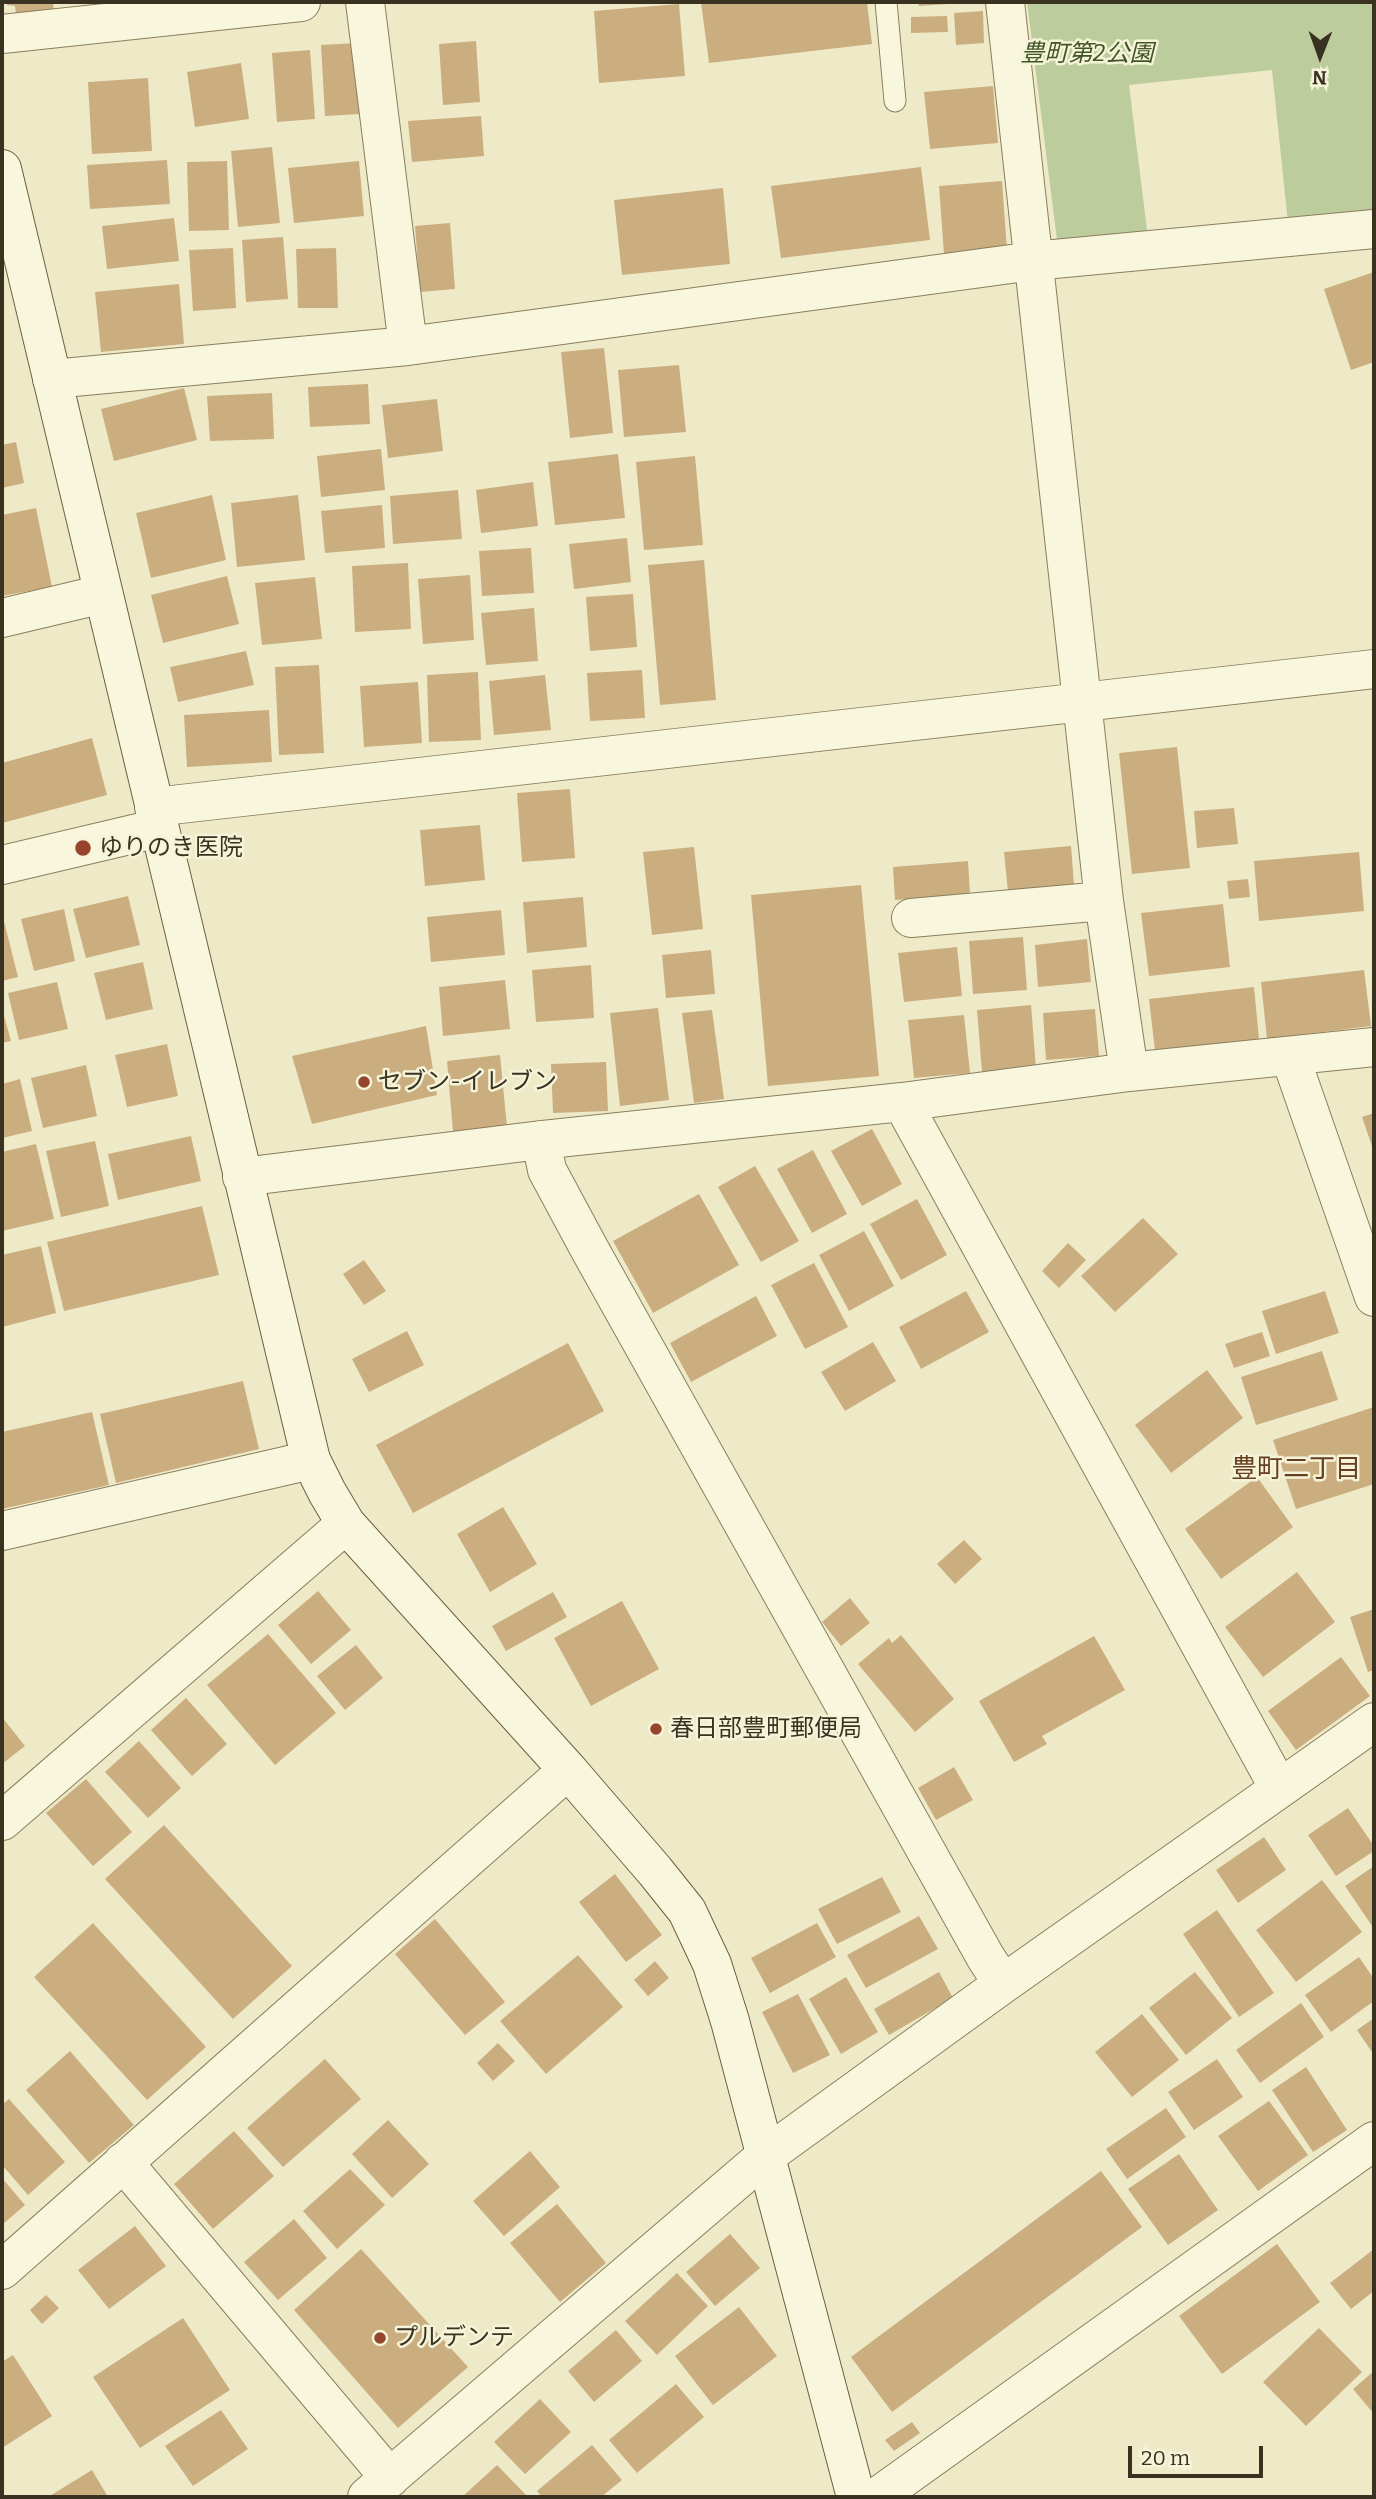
<!DOCTYPE html>
<html>
<head>
<meta charset="utf-8">
<style>
	body { margin:0 }
	#map { position:relative; width:1376px; height:2499px; overflow:hidden; background:#eeeac8; font-family:Bitter,serif }
	canvas { display:block }
	.frame { position:absolute; inset:0; border:4px solid #3a3221; pointer-events:none }
	.north { position:absolute; left:1285px; top:21px; width:70px; height:70px; -webkit-text-stroke:5px #f5f3d8; paint-order:stroke; rotate:181deg; font-size:19px; font-weight:700; line-height:28px; text-align:center; color:#3a3221 }
	.north::after { content:''; display:block; margin:auto; width:24px; height:32px; background:#3a3221; clip-path:polygon(50% 0,100% 100%,50% 72%,0 100%) }
	.scale { position:absolute; left:1128px; top:2446px; width:135px; height:32px; box-sizing:border-box; border:4px solid #3a3221; border-top:0; padding-left:9px; font-size:21px; line-height:24px; white-space:nowrap; color:#3a3221; -webkit-text-stroke:5px #f5f3d8; paint-order:stroke }
</style>
</head>
<body>
<div id="map">
<canvas width="1376" height="2499"></canvas>
<div class="frame"></div>
<div class="north">N</div>
<div class="scale">20 m</div>
</div>
<script>
const context = document.querySelector('canvas').getContext('2d');
context.lineJoin = 'round';
function paint(path, color) { context.fillStyle = color; context.fill(path, 'evenodd'); }
const shape = rows => new Path2D(rows.map(r => 'M' + r).join(''));
function trace(path, color, width, dash) { context.strokeStyle = color; context.lineWidth = width; context.lineCap = dash ? 'butt' : 'round'; context.setLineDash(dash || []); context.stroke(path); }
function label(font, color, halo, rows, align = 'center') {
  context.font = font + ' Bitter,"Noto Sans JP",serif'; context.lineWidth = 5; context.setLineDash([]); context.textBaseline = 'middle'; context.strokeStyle = halo; context.fillStyle = color; for (const [text, x, y, turn = 0] of rows) {
    context.save(); context.translate(x, y); context.rotate((+turn || 0) * Math.PI / 180); context.textAlign = isNaN(turn) ? turn : align; if (halo) context.strokeText(text, 0, 0); context.fillText(text, 0, 0); context.restore();
  }
}
paint(shape([
	[1027,2,1374,2,1374,212,1288,223,1272,70,1129,85,1148,238,1058,248]
]), '#bccc9c');
paint(shape([
	[7,2,53,2,54,12,16,14,15,6,7,5],
	[701,2,867,2,872,44,709,63],
	[918,2,947,2,948,4,919,6],
	[679,4,685,76,599,83,594,11],
	[983,11,984,43,956,45,954,13],
	[947,16,948,32,911,33,911,17],
	[476,41,480,102,443,105,439,44],
	[358,43,361,114,325,116,321,45],
	[310,50,315,119,277,122,272,53],
	[241,63,249,119,195,127,187,72],
	[148,78,152,151,92,154,88,82],
	[993,86,998,143,930,149,924,92],
	[481,116,484,156,412,162,408,121],
	[272,147,280,223,238,227,231,151],
	[167,160,170,204,90,209,87,165],
	[227,161,229,230,189,231,187,162],
	[359,161,364,216,294,223,288,168],
	[921,167,930,240,781,258,771,186],
	[1002,181,1007,250,944,254,939,186],
	[723,188,730,264,622,275,614,200],
	[174,218,179,261,107,269,102,226],
	[450,223,455,289,420,292,415,226],
	[283,237,288,299,246,302,242,240],
	[233,248,236,308,193,311,189,250],
	[336,248,338,308,298,308,296,249],
	[1374,272,1374,362,1351,370,1324,289],
	[179,284,184,344,101,352,95,292],
	[604,348,613,433,570,438,561,352],
	[679,365,686,432,624,437,618,370],
	[368,384,370,424,310,427,308,387],
	[184,388,197,440,114,461,101,409],
	[272,393,274,439,210,441,207,396],
	[437,399,443,451,388,458,382,405],
	[16,442,24,483,2,488,2,445],
	[381,449,385,490,321,497,317,456],
	[618,454,625,518,555,525,548,462],
	[695,456,703,545,644,550,636,462],
	[533,482,538,526,481,533,476,490],
	[458,490,462,539,393,544,390,496],
	[212,495,226,560,151,578,136,513],
	[298,495,305,560,237,567,231,503],
	[382,505,385,548,325,553,321,511],
	[36,508,52,587,2,596,2,515],
	[627,538,631,582,574,589,569,544],
	[531,548,534,593,482,596,479,551],
	[704,560,716,700,660,705,648,565],
	[408,563,411,629,355,632,352,566],
	[470,575,474,640,423,644,418,579],
	[227,576,239,624,163,643,151,595],
	[315,577,322,639,262,645,255,583],
	[633,594,637,647,590,651,586,597],
	[534,608,538,661,486,665,481,613],
	[246,651,254,685,178,702,170,667],
	[319,665,324,753,279,755,275,667],
	[642,670,645,718,590,721,587,673],
	[478,672,481,740,429,742,427,675],
	[545,675,551,730,494,735,489,681],
	[418,682,422,743,364,747,360,686],
	[269,710,272,762,187,767,184,715],
	[92,738,107,795,2,823,2,763],
	[1177,747,1190,868,1132,874,1119,753],
	[570,789,575,858,522,862,517,793],
	[1234,808,1238,844,1197,848,1194,811],
	[480,825,485,880,425,886,420,830],
	[1071,846,1074,885,1008,892,1004,852],
	[694,847,703,929,652,935,643,852],
	[1359,852,1364,911,1259,921,1254,861],
	[968,861,970,894,895,900,893,867],
	[1248,879,1250,897,1229,899,1227,881],
	[861,885,879,1076,768,1086,751,895],
	[128,896,140,945,86,958,73,909],
	[583,897,587,947,527,953,523,902],
	[1223,904,1230,967,1149,976,1141,913],
	[64,909,75,961,34,971,21,919],
	[501,910,505,955,431,962,427,917],
	[2,921,4,921,18,977,2,981],
	[1023,937,1027,990,973,994,969,941],
	[1087,939,1091,982,1038,987,1035,945],
	[957,947,962,996,904,1002,898,953],
	[711,950,715,994,666,998,662,955],
	[143,962,153,1009,106,1020,94,973],
	[591,965,594,1018,536,1022,532,970],
	[1364,970,1371,1026,1267,1039,1261,982],
	[505,980,510,1029,443,1036,439,987],
	[57,982,68,1029,19,1040,8,993],
	[1254,987,1259,1039,1155,1051,1149,999],
	[1031,1005,1036,1068,982,1072,977,1010],
	[658,1008,669,1100,620,1106,610,1013],
	[2,1009,11,1041,2,1043],
	[1095,1009,1099,1056,1046,1060,1043,1013],
	[712,1010,724,1099,694,1103,682,1013],
	[964,1015,970,1073,914,1078,908,1020],
	[426,1026,437,1095,312,1124,292,1056],
	[167,1044,178,1096,127,1107,115,1055],
	[500,1055,507,1127,453,1132,447,1061],
	[606,1062,608,1111,553,1113,551,1064],
	[86,1065,97,1116,43,1128,31,1078],
	[20,1079,32,1131,2,1138,2,1084],
	[1374,1113,1374,1152,1362,1117],
	[872,1129,902,1184,862,1206,831,1151],
	[191,1136,201,1181,118,1200,108,1154],
	[95,1141,109,1206,61,1217,46,1151],
	[36,1144,54,1219,2,1231,2,1152],
	[813,1150,847,1214,812,1233,777,1169],
	[755,1166,799,1241,761,1262,718,1187],
	[699,1194,739,1265,653,1313,613,1241],
	[917,1199,947,1255,901,1280,870,1224],
	[202,1206,219,1275,64,1311,47,1242],
	[1143,1218,1178,1254,1115,1312,1081,1276],
	[864,1231,894,1286,849,1311,819,1255],
	[1068,1243,1086,1260,1059,1288,1042,1271],
	[41,1246,56,1313,2,1327,2,1255],
	[364,1260,386,1291,364,1305,343,1274],
	[814,1263,848,1327,805,1349,771,1285],
	[966,1291,989,1332,921,1369,899,1327],
	[1325,1291,1339,1333,1276,1354,1262,1311],
	[756,1296,777,1336,691,1382,670,1343],
	[407,1331,424,1365,369,1392,352,1359],
	[1262,1332,1270,1356,1234,1368,1225,1344],
	[873,1342,896,1381,845,1411,821,1372],
	[568,1343,604,1411,413,1513,376,1445],
	[1322,1351,1338,1400,1256,1425,1241,1377],
	[1207,1370,1243,1418,1171,1473,1135,1425],
	[243,1381,259,1449,116,1483,100,1414],
	[1374,1407,1374,1484,1296,1509,1273,1440],
	[92,1412,109,1485,2,1509,2,1432],
	[1257,1477,1293,1527,1221,1579,1185,1529],
	[503,1507,537,1564,490,1592,457,1534],
	[964,1540,982,1559,955,1584,937,1564],
	[1297,1572,1335,1622,1263,1677,1225,1627],
	[318,1591,351,1630,311,1664,278,1625],
	[553,1592,567,1617,506,1651,492,1626],
	[850,1598,870,1623,841,1646,822,1622],
	[622,1601,659,1669,591,1706,554,1638],
	[1374,1609,1374,1670,1368,1672,1350,1617],
	[268,1634,336,1713,275,1765,207,1685],
	[901,1635,954,1699,915,1732,858,1664,889,1638,892,1643],
	[1094,1636,1125,1690,1042,1736,1047,1744,1014,1762,979,1701],
	[356,1645,383,1678,345,1710,317,1676],
	[1341,1657,1370,1696,1296,1750,1268,1711],
	[186,1698,227,1744,192,1776,151,1730],
	[2,1717,25,1746,2,1764],
	[139,1741,181,1788,148,1818,105,1772],
	[954,1767,973,1800,936,1820,918,1788],
	[86,1779,132,1832,93,1866,46,1813],
	[1348,1808,1374,1846,1374,1851,1336,1876,1308,1835],
	[164,1825,292,1966,233,2019,105,1879],
	[1264,1837,1286,1870,1238,1903,1216,1870],
	[1374,1866,1374,1924,1372,1926,1345,1886],
	[615,1874,662,1935,626,1962,579,1902],
	[882,1877,901,1912,837,1944,818,1909],
	[1322,1880,1362,1932,1296,1982,1256,1930],
	[1217,1910,1274,1993,1239,2017,1183,1934],
	[919,1916,938,1949,866,1988,847,1955],
	[435,1919,505,2002,465,2035,395,1954],
	[93,1923,206,2047,147,2100,34,1977],
	[817,1923,836,1957,770,1993,751,1958],
	[578,1955,623,2007,546,2074,500,2021],
	[1359,1957,1374,1979,1374,2001,1331,2032,1305,1995],
	[655,1961,669,1978,648,1996,634,1980],
	[939,1972,953,1998,889,2035,874,2009],
	[1195,1972,1232,2018,1186,2055,1149,2008],
	[846,1977,878,2032,841,2054,809,1999],
	[798,1994,830,2055,793,2073,762,2012],
	[1301,2003,1324,2037,1260,2083,1236,2050],
	[1142,2014,1179,2060,1132,2097,1095,2052],
	[1374,2018,1374,2055,1357,2030],
	[498,2043,515,2061,493,2081,477,2063],
	[70,2051,134,2125,89,2163,26,2090],
	[325,2059,361,2099,283,2167,247,2128],
	[1217,2059,1243,2097,1194,2130,1168,2092],
	[1306,2067,1347,2130,1313,2152,1272,2090],
	[9,2099,65,2162,28,2195,2,2165,2,2105],
	[1269,2101,1308,2155,1258,2191,1218,2136],
	[1166,2108,1186,2137,1127,2179,1106,2149],
	[388,2120,429,2164,392,2198,352,2154],
	[234,2131,274,2176,213,2229,174,2184],
	[530,2151,560,2187,504,2236,473,2201],
	[1179,2154,1218,2210,1168,2245,1128,2189],
	[350,2169,385,2205,337,2249,303,2211],
	[1101,2171,1142,2227,892,2412,851,2357],
	[2,2178,25,2205,2,2225],
	[557,2204,606,2263,560,2302,510,2243],
	[294,2219,327,2258,278,2300,244,2262],
	[135,2226,166,2266,109,2309,78,2270],
	[730,2234,760,2268,715,2306,686,2272],
	[1277,2244,1320,2302,1222,2374,1179,2316],
	[361,2249,468,2367,398,2428,294,2310],
	[1374,2249,1374,2291,1351,2309,1330,2283],
	[677,2273,708,2306,657,2355,625,2321],
	[46,2295,59,2308,42,2324,30,2310],
	[739,2307,777,2356,713,2405,675,2356],
	[183,2318,230,2390,140,2448,93,2377],
	[1319,2328,1362,2372,1306,2426,1263,2382],
	[616,2330,642,2361,594,2402,568,2371],
	[13,2355,52,2416,2,2448,2,2362],
	[1374,2371,1374,2414,1353,2389],
	[676,2384,704,2417,637,2473,609,2440],
	[540,2399,571,2432,525,2474,494,2442],
	[221,2410,248,2449,193,2486,165,2446],
	[912,2422,920,2433,894,2451,885,2440],
	[592,2445,622,2480,601,2497,542,2497,537,2491],
	[497,2465,528,2497,462,2497],
	[92,2470,108,2497,48,2497]
]), '#cbae7f');
const lane = shape([
	[886,2,895,101]
]);
const street = shape([
	[365,2,408,346],
	[1005,2,1104,901,1129,1072],
	[2,34,301,2],
	[52,379,408,346,1033,261,1374,229],
	[2,618,103,594],
	[154,807,1374,669],
	[2,865,159,828],
	[911,918,1104,901],
	[1290,1056,1374,1297],
	[902,1102,1279,1788],
	[541,1140,547,1170,590,1250,986,1958,1003,1984],
	[242,1177,541,1140,902,1102,1129,1072,1374,1047],
	[2,1531,311,1460],
	[2,1821,346,1524],
	[123,2162,390,2478],
	[2,2270,568,1770],
	[367,2497,764,2157,1003,1984,1374,1722],
	[877,2497,1374,2141]
]);
const secondary = shape([
	[2,169,311,1460,327,1492,346,1524,568,1770,655,1871,687,1911,712,1964,730,2021,856,2497]
]);
trace(lane, '#8a7e5d', 23);
trace(street, '#8a7e5d', 40);
trace(secondary, '#6c5f40', 40);
trace(lane, '#f8f6dc', 21);
trace(street, '#f8f6dc', 38);
trace(secondary, '#f8f6dc', 38);
for (const [x, y, r, color] of [
	[83,848,9,"#97442e"],
	[364,1082,7,"#97442e"],
	[656,1729,7,"#97442e"],
	[380,2338,7,"#97442e"]
]) { const dot = new Path2D(); dot.arc(x, y, r, 0, 2 * Math.PI); context.fillStyle = color; context.fill(dot); trace(dot, '#f5f3d8', 2.5); }
label('italic 24px', '#415628', '#f5f3d8', [
	["豊町第2公園",1087,54]
]);
label('24px', '#3a3221', '#f5f3d8', [
	["ゆりのき医院",99,848],
	["セブン-イレブン",378,1082],
	["春日部豊町郵便局",670,1729],
	["プルデンテ",394,2338]
], 'left');
label('26px', '#663e21', '#f5f3d8', [
	["豊町二丁目",1296,1470]
]);
</script>
</body>
</html>
